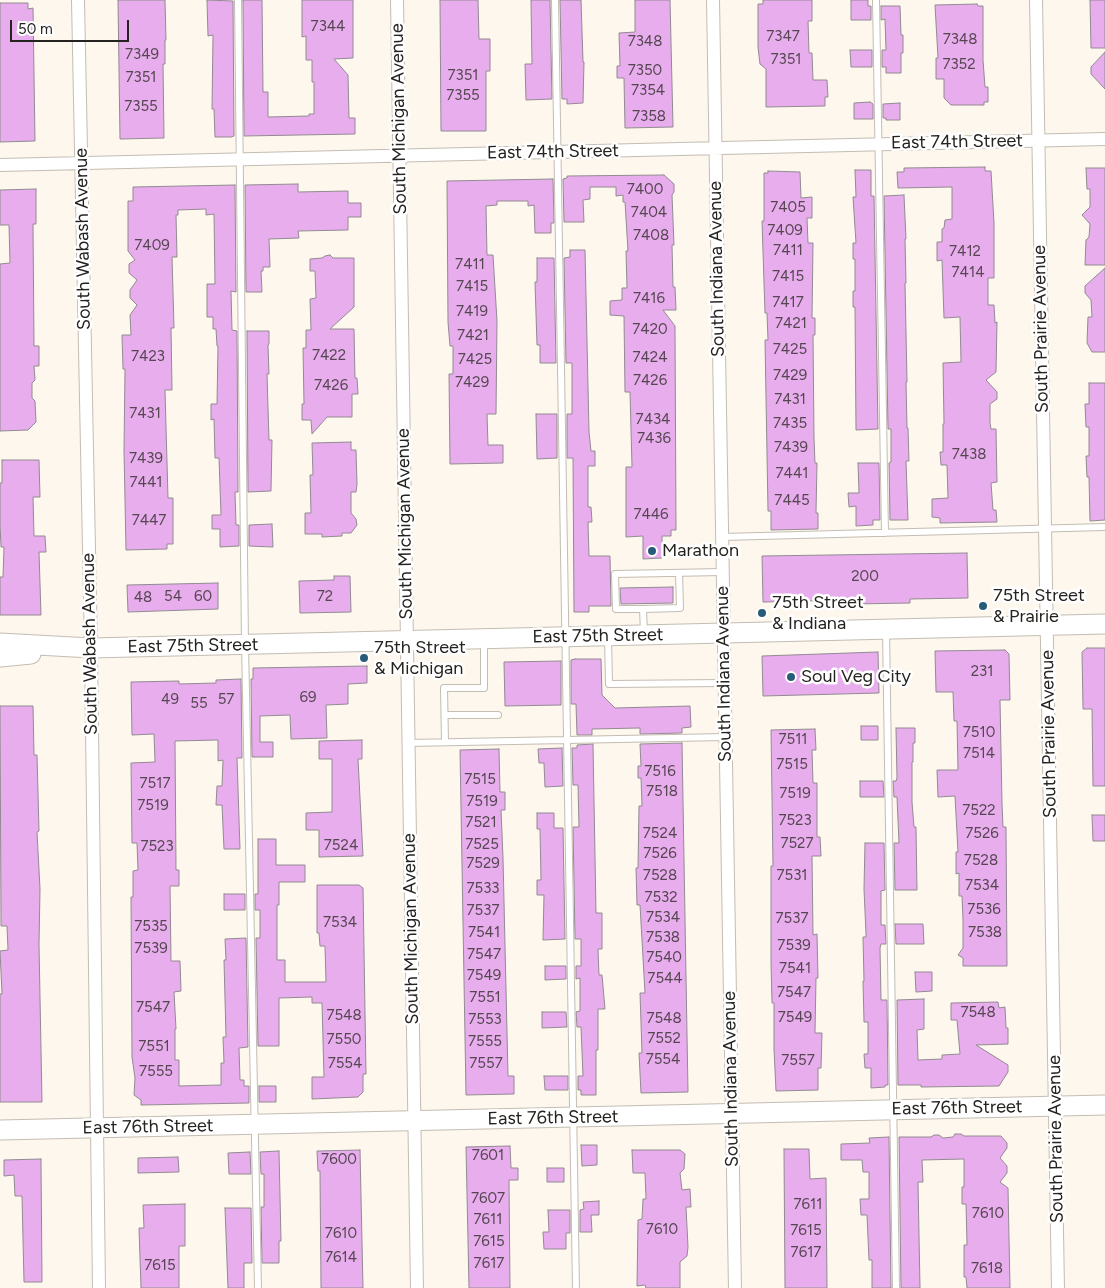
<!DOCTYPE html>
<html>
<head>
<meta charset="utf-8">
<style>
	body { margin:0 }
	#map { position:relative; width:1105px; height:1288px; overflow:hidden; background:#fdf7ed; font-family:Figtree,sans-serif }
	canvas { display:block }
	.scale { position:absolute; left:10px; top:20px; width:119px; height:22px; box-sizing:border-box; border:2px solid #25231f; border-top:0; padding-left:6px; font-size:15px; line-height:18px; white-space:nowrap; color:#25231f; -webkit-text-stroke:4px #fff; paint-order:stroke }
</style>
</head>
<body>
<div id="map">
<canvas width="1105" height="1288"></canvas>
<div class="scale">50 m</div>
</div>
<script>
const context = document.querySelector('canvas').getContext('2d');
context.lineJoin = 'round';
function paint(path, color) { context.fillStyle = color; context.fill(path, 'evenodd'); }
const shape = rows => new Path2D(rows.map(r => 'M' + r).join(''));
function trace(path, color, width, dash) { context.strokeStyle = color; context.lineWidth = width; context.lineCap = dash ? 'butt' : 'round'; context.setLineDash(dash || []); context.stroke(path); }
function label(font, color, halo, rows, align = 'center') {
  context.font = font + ' Figtree,sans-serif'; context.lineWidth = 5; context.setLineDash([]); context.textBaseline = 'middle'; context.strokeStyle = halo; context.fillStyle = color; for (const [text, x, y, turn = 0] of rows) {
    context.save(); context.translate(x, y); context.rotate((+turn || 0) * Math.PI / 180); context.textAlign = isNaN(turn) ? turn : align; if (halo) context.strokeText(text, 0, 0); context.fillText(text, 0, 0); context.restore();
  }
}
const building = shape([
	[118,0,165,0,166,40,165,40,165,64,163,64,164,138,120,139,118,0],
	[207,0,233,1,234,136,231,137,215,137,214,109,212,109,213,35,208,36,207,0],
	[243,0,262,0,263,92,268,92,268,117,309,116,309,114,314,114,314,82,312,82,312,60,306,60,306,36,302,37,302,0,353,0,353,58,334,59,348,75,349,118,355,118,355,134,244,136,243,0],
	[440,0,478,0,479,39,490,39,490,71,486,71,486,131,441,131,440,0],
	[531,0,550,0,552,99,526,100,525,64,532,64,531,0],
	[560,0,581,0,583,62,584,62,583,103,567,104,567,99,562,99,560,0],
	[635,0,670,0,673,127,625,128,624,78,617,78,617,66,620,66,619,33,635,32,635,0],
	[763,0,812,0,812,21,808,21,809,53,812,53,813,80,827,80,828,97,825,97,825,106,766,107,766,69,760,64,758,47,758,4,763,4,763,0],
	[851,0,868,0,868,6,871,6,871,20,851,20,851,0],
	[1090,0,1105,0,1105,48,1091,48,1090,0],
	[0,3,28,3,28,9,33,8,35,141,0,142,0,3],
	[977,4,978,6,983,6,983,60,985,87,988,87,988,102,984,102,984,105,951,105,944,98,944,79,936,79,936,58,938,58,935,5,977,4],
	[881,6,900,6,901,35,903,35,903,53,901,53,901,73,886,73,886,67,882,67,882,50,886,50,885,19,881,20,881,6],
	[850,50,872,50,872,67,851,67,850,50],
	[1105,52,1105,89,1091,74,1091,67,1105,52],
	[870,102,873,104,873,119,854,119,854,103,870,102],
	[900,103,900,120,886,120,886,118,883,118,883,104,900,103],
	[985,167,985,171,991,171,994,223,994,278,988,278,988,305,994,305,995,323,997,322,996,372,986,380,997,392,997,399,990,404,990,423,991,429,996,429,997,482,991,483,993,510,996,510,997,522,940,523,940,518,932,517,932,499,948,498,947,465,941,465,940,452,943,452,943,424,944,424,943,363,961,362,960,317,944,318,942,260,937,261,937,242,942,242,942,229,944,228,945,220,952,219,952,187,898,188,897,172,904,172,904,168,985,167],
	[1086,168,1105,168,1105,265,1085,265,1086,240,1089,237,1090,224,1082,215,1090,207,1090,189,1087,189,1086,168],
	[855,170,871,170,871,196,874,196,878,429,856,430,855,307,853,307,853,291,855,291,855,259,853,259,853,243,856,243,853,197,856,197,855,170],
	[768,171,800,172,801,198,812,197,812,218,807,218,808,243,813,243,812,318,815,318,815,335,813,335,814,438,815,463,817,463,816,513,818,513,818,529,771,530,771,511,768,511,765,340,768,340,767,313,765,313,762,221,764,221,764,173,768,173,768,171],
	[664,175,674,184,674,192,672,195,674,245,672,245,673,287,675,287,676,310,663,310,675,326,676,530,671,530,671,536,662,536,662,558,643,559,643,536,626,537,626,467,632,467,630,392,625,392,624,316,610,315,610,301,622,300,622,288,627,288,626,251,628,251,625,202,623,202,623,195,616,196,616,187,590,187,590,199,583,200,584,222,564,222,563,179,567,178,567,176,664,175],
	[553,179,554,223,551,223,551,233,535,233,534,205,528,206,528,201,497,201,497,205,486,206,487,255,493,255,497,321,496,414,487,414,488,445,503,445,503,463,450,464,449,374,453,374,453,346,450,346,448,322,447,181,553,179],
	[298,184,298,192,348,191,348,203,361,203,361,217,348,217,348,230,298,231,299,238,269,239,270,267,263,267,263,271,261,271,262,292,246,292,245,185,298,184],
	[235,185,236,292,231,291,232,330,237,331,238,492,235,492,236,525,239,525,239,546,220,547,220,529,212,529,212,515,221,515,219,458,215,458,214,419,211,420,211,404,217,404,218,346,217,346,216,329,213,329,213,317,207,317,207,284,215,284,214,214,206,215,206,209,178,210,178,215,176,215,177,257,172,257,174,328,171,328,172,390,165,390,168,498,173,498,173,544,167,544,167,549,126,550,124,450,125,369,123,369,122,335,131,335,130,315,137,305,130,298,130,290,137,280,129,273,129,264,135,260,128,251,128,201,133,201,133,187,235,185],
	[36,189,36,224,33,224,34,346,39,346,39,366,34,366,35,380,32,383,32,398,35,401,36,422,28,430,0,431,0,264,10,263,9,225,0,225,0,190,36,189],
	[904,195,906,239,905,239,906,283,905,283,907,382,906,382,907,428,908,428,909,461,906,461,908,520,890,520,889,463,891,462,891,429,888,429,884,196,904,195],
	[570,250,585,250,589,432,591,451,595,451,595,466,588,466,588,507,591,507,592,522,588,522,589,556,610,556,611,606,589,606,589,612,574,612,573,458,567,458,567,414,572,414,572,363,566,363,564,258,570,257,570,250],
	[330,255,333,258,354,258,354,307,330,329,354,329,355,378,357,378,358,394,352,394,352,417,327,417,312,434,311,420,302,420,302,404,304,404,303,348,306,348,306,330,311,330,310,299,316,298,315,271,310,271,310,259,322,258,325,256,330,255],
	[537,258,554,258,556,363,540,363,540,345,537,345,535,282,537,282,537,258],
	[1105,268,1105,352,1092,352,1087,343,1088,317,1092,317,1091,300,1085,293,1085,286,1105,268],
	[247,331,269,331,269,344,268,345,269,374,267,374,269,440,272,440,271,491,248,492,247,331],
	[1089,383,1105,383,1105,520,1090,521,1089,477,1087,477,1086,456,1089,456,1089,427,1086,427,1085,404,1089,404,1089,383],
	[536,414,557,414,557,458,537,459,536,414],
	[351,442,351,450,356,450,357,484,356,492,351,492,351,513,356,519,357,525,351,533,342,533,342,536,322,537,322,534,305,534,305,513,311,513,310,475,313,475,312,443,351,442],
	[2,460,39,460,40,497,33,497,34,536,45,536,46,552,39,552,41,615,0,615,0,577,3,577,4,547,1,547,0,525,0,483,2,483,2,460],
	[858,463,879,463,880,520,873,520,873,525,856,526,856,506,849,507,848,493,859,493,858,463],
	[272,524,273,547,249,546,249,525,272,524],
	[967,553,968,598,910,599,910,603,853,604,853,600,763,602,762,556,967,553],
	[334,576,350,576,351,612,300,613,299,581,334,580,334,576],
	[218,583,218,609,128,612,127,585,218,583],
	[673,587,673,603,621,604,620,588,673,587],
	[1087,648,1105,648,1105,786,1093,786,1092,709,1083,709,1082,652,1087,648],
	[1005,650,1009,654,1010,700,1000,700,1002,804,1003,827,1006,827,1007,966,963,966,963,958,958,955,963,948,963,920,962,896,959,896,959,873,956,874,956,852,958,852,955,796,938,797,937,770,958,770,957,721,954,721,953,692,936,692,935,651,1005,650],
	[878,652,879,693,763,696,762,656,878,652],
	[575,659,601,659,602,695,615,708,690,706,691,727,682,728,682,733,640,734,640,728,592,729,592,735,577,735,576,704,571,704,571,660,575,659],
	[561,661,561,705,505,706,504,662,561,661],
	[367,666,367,683,348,684,348,704,326,705,327,738,291,739,290,715,260,716,260,742,273,742,273,757,252,757,251,679,253,679,253,668,367,666],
	[241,679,242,758,237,758,240,849,224,849,222,805,216,805,217,786,222,786,223,760,218,761,218,740,175,741,176,870,179,870,179,886,170,886,171,961,180,961,181,991,174,992,176,1029,175,1029,175,1060,179,1060,179,1086,221,1085,221,1063,224,1063,223,1037,226,1037,224,960,226,960,225,939,246,938,248,1047,239,1048,240,1080,244,1080,244,1086,249,1086,249,1103,141,1105,141,1100,134,1095,135,1078,132,1057,131,897,133,897,133,871,138,870,137,843,132,843,131,763,155,762,154,734,132,735,131,682,179,681,179,684,216,683,216,680,241,679],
	[0,706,33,706,34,755,37,755,39,831,37,832,40,889,39,945,42,1102,0,1102,0,994,2,994,0,951,8,950,7,926,1,926,0,706],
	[861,726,878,726,878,740,861,740,861,726],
	[896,728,915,728,915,743,913,743,913,762,912,762,912,802,914,827,916,827,917,890,895,890,894,843,899,843,897,797,894,797,893,781,896,781,897,778,896,728],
	[815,729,816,750,812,750,813,783,817,783,817,837,820,837,821,856,812,856,813,935,817,934,818,978,816,978,815,1033,822,1033,821,1068,818,1068,818,1090,776,1091,774,1049,774,1003,772,1003,771,963,771,866,773,866,771,730,815,729],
	[362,740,362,759,358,759,363,856,319,857,319,830,306,830,306,813,332,812,332,759,319,759,319,741,362,740],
	[682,743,688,1092,641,1093,639,1053,642,1053,640,993,645,993,640,905,637,905,636,868,638,868,639,806,642,806,641,778,638,778,638,766,641,766,640,744,682,743],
	[593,744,596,913,602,913,602,949,598,949,599,975,602,975,605,1009,598,1009,598,1050,596,1050,596,1095,581,1095,581,1090,578,1090,578,1076,583,1076,581,1027,577,1027,576,1012,580,1011,580,978,576,979,576,966,581,966,581,939,575,939,573,827,579,827,578,785,573,785,572,748,577,748,577,745,593,744],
	[562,748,563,786,545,787,544,763,539,763,538,749,562,748],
	[499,749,500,792,505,792,505,810,501,810,503,858,508,1076,514,1076,514,1094,466,1095,460,750,499,749],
	[860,781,883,781,884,797,860,797,860,781],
	[537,813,554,813,554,828,563,828,565,939,543,940,544,895,537,895,537,880,541,880,540,829,537,829,537,813],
	[1092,815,1105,815,1105,841,1093,841,1092,815],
	[258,839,276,839,276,865,305,865,305,882,279,882,279,905,277,905,277,960,285,960,285,982,326,982,325,946,320,946,319,933,317,933,317,885,359,885,363,888,366,1074,363,1074,363,1092,358,1097,312,1099,312,1077,324,1077,322,1003,312,1003,312,997,279,998,279,1046,258,1046,256,938,260,938,260,910,255,910,255,894,258,894,258,839],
	[865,843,884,843,885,890,881,891,881,925,885,925,886,944,881,944,880,948,881,1000,887,1000,888,1085,885,1085,885,1087,871,1088,871,1068,865,1068,864,1054,868,1054,868,1022,864,1022,863,981,864,981,863,937,866,937,866,934,864,889,865,843],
	[224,894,245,894,245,910,224,910,224,894],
	[895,924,923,924,924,944,896,944,895,924],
	[545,966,566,966,566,979,545,980,545,966],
	[915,972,932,972,932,991,916,992,915,972],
	[924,999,924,1029,917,1030,918,1060,942,1059,942,1055,960,1054,957,1020,951,1020,951,1003,998,1002,999,1008,1005,1007,1006,1028,1008,1028,1008,1044,976,1045,1008,1065,1008,1072,999,1086,921,1087,921,1085,898,1085,897,1000,924,999],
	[542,1012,566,1012,567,1027,542,1028,542,1012],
	[544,1076,568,1076,568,1090,545,1090,544,1076],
	[259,1086,276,1086,276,1102,259,1102,259,1086],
	[955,1134,961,1134,964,1136,1001,1136,1007,1143,1007,1148,1000,1158,1007,1166,1007,1173,1000,1182,1008,1188,1010,1288,967,1288,966,1277,964,1277,964,1245,967,1245,967,1243,966,1204,962,1204,962,1187,964,1187,964,1159,922,1160,923,1182,918,1182,920,1288,901,1288,899,1137,931,1137,934,1135,939,1135,943,1138,953,1137,955,1134],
	[889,1137,891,1288,872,1288,872,1260,869,1260,867,1215,861,1215,860,1199,869,1199,869,1172,863,1172,862,1160,841,1160,841,1144,870,1143,869,1138,889,1137],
	[581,1145,597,1145,597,1165,582,1166,581,1145],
	[510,1146,511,1168,518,1168,518,1180,509,1180,510,1288,469,1288,466,1147,510,1146],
	[784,1149,809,1149,810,1179,826,1178,827,1288,785,1288,784,1149],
	[360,1150,363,1288,321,1288,320,1171,318,1171,317,1151,360,1150],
	[632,1150,680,1150,685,1154,684,1169,680,1173,682,1190,690,1189,691,1207,686,1207,688,1247,687,1256,680,1262,680,1288,646,1288,645,1285,637,1286,638,1220,642,1219,643,1199,646,1199,645,1173,633,1173,632,1150],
	[279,1151,281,1241,279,1241,279,1263,262,1263,261,1207,264,1207,264,1174,261,1174,260,1152,279,1151],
	[250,1152,251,1174,229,1174,228,1153,250,1152],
	[178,1157,179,1172,138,1173,138,1158,178,1157],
	[41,1159,42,1282,24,1282,22,1196,15,1196,14,1175,4,1176,4,1160,41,1159],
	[547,1168,564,1168,564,1182,547,1182,547,1168],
	[599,1201,599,1215,591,1215,592,1232,580,1232,580,1210,584,1209,583,1202,599,1201],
	[185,1204,185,1246,179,1246,179,1288,141,1288,139,1228,144,1228,143,1205,185,1204],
	[225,1208,251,1208,252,1263,244,1263,244,1288,228,1288,225,1208],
	[548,1210,570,1210,570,1233,566,1233,566,1249,544,1249,543,1232,549,1232,548,1210]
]);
paint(building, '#e7adec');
trace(building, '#928a92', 1);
const lane = shape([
	[238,0,245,644,258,1288],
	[555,0,576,1288],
	[876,0,885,533],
	[722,537,1105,527],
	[643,609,680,608,679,573],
	[886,630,896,1288],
	[644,633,643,609,616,609,615,574,722,572],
	[608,637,609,684,724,683],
	[445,715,498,715],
	[445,742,444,688,484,688,484,640],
	[408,743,725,737]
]);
const street = shape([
	[78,0,91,648,99,1288],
	[397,0,417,1288],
	[713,0,735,1288],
	[1036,0,1058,1288],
	[0,165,1105,139]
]);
const secondary = shape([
	[0,643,91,648,1105,624],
	[0,657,31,654],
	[0,1130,1105,1105]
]);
trace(lane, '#c3bdb3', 8);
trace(street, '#c3bdb3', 14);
trace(secondary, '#c3bdb3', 21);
trace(lane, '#fff', 6);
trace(street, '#fff', 12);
trace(secondary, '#fff', 19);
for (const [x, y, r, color] of [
	[652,551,5,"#285b78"],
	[983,606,5,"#285b78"],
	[762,613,5,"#285b78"],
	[364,658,5,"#285b78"],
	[791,677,5,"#285b78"]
]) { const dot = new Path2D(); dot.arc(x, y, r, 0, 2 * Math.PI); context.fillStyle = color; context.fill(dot); trace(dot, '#fff', 2); }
label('15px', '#564652', null, [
	["7344",328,27],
	["7347",783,37],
	["7348",960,40],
	["7348",645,42],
	["7349",142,55],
	["7351",786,60],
	["7352",959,65],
	["7350",645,71],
	["7351",463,76],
	["7351",141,78],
	["7354",648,91],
	["7355",463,96],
	["7355",141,107],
	["7358",649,117],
	["7400",645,190],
	["7405",788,208],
	["7404",649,213],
	["7409",785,231],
	["7408",651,236],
	["7409",152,246],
	["7411",788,251],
	["7412",965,252],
	["7411",470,265],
	["7414",968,273],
	["7415",788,277],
	["7415",472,287],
	["7416",649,299],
	["7417",788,303],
	["7419",472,312],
	["7421",791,324],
	["7420",650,330],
	["7421",473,336],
	["7425",790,350],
	["7422",329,356],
	["7423",148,357],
	["7424",650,358],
	["7425",475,360],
	["7429",790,376],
	["7426",650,381],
	["7429",472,383],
	["7426",331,386],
	["7431",790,400],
	["7431",145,414],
	["7434",653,420],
	["7435",790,424],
	["7436",654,439],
	["7439",791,448],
	["7438",969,455],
	["7439",146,459],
	["7441",792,474],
	["7441",146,483],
	["7445",792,501],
	["7446",651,515],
	["7447",149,521],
	["200",865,577],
	["54",173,597],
	["60",203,597],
	["72",325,597],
	["48",143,598],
	["231",982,672],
	["69",308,698],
	["49",170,700],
	["57",226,700],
	["55",199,704],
	["7510",979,733],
	["7511",793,740],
	["7514",979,754],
	["7515",792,765],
	["7516",660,772],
	["7515",480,780],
	["7517",155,784],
	["7518",662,792],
	["7519",795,794],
	["7519",482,802],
	["7519",153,806],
	["7522",979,811],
	["7523",795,821],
	["7521",481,823],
	["7524",660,834],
	["7526",982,834],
	["7527",797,844],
	["7525",482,845],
	["7524",341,846],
	["7523",157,847],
	["7526",660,854],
	["7528",981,861],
	["7529",483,864],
	["7528",660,876],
	["7531",792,876],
	["7534",982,886],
	["7533",483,889],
	["7532",661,898],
	["7536",984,910],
	["7537",483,911],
	["7534",663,918],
	["7537",792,919],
	["7534",340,923],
	["7535",151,927],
	["7541",484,933],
	["7538",985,933],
	["7538",663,938],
	["7539",794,946],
	["7539",151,949],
	["7547",484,955],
	["7540",664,958],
	["7541",795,969],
	["7549",484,976],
	["7544",665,979],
	["7547",794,993],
	["7551",485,998],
	["7547",153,1008],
	["7548",978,1013],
	["7548",344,1016],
	["7549",795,1018],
	["7548",664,1019],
	["7553",485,1020],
	["7552",664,1039],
	["7550",344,1040],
	["7555",485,1042],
	["7551",154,1047],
	["7554",663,1060],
	["7557",798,1061],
	["7554",345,1064],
	["7557",486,1064],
	["7555",156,1072],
	["7601",488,1156],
	["7600",339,1160],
	["7607",488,1199],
	["7611",808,1205],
	["7610",988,1214],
	["7611",488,1220],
	["7610",662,1230],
	["7615",806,1231],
	["7610",341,1234],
	["7615",489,1242],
	["7617",806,1253],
	["7614",341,1258],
	["7617",489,1264],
	["7615",160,1266],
	["7618",987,1269]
]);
label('18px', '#25231f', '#fff', [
	["South Michigan Avenue",399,119,-91],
	["East 74th Street",957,142,-1],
	["East 74th Street",553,152,-1],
	["South Wabash Avenue",83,239,-91],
	["South Indiana Avenue",717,269,-91],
	["South Prairie Avenue",1041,329,-91],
	["South Michigan Avenue",405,524,-91],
	["East 75th Street",598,636,-1],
	["South Wabash Avenue",90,644,-91],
	["East 75th Street",193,646,-1],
	["South Indiana Avenue",724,674,-91],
	["South Prairie Avenue",1049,734,-91],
	["South Michigan Avenue",411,929,-91],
	["South Indiana Avenue",731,1079,-91],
	["East 76th Street",957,1108,-1],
	["East 76th Street",553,1118,-1],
	["East 76th Street",148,1127,-1],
	["South Prairie Avenue",1056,1139,-91]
]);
label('18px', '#25231f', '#fff', [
	["Marathon",662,551],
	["75th Street",993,596],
	["& Prairie",993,617],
	["75th Street",772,603],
	["& Indiana",772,624],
	["75th Street",374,648],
	["& Michigan",374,669],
	["Soul Veg City",801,677]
], 'left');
</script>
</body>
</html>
